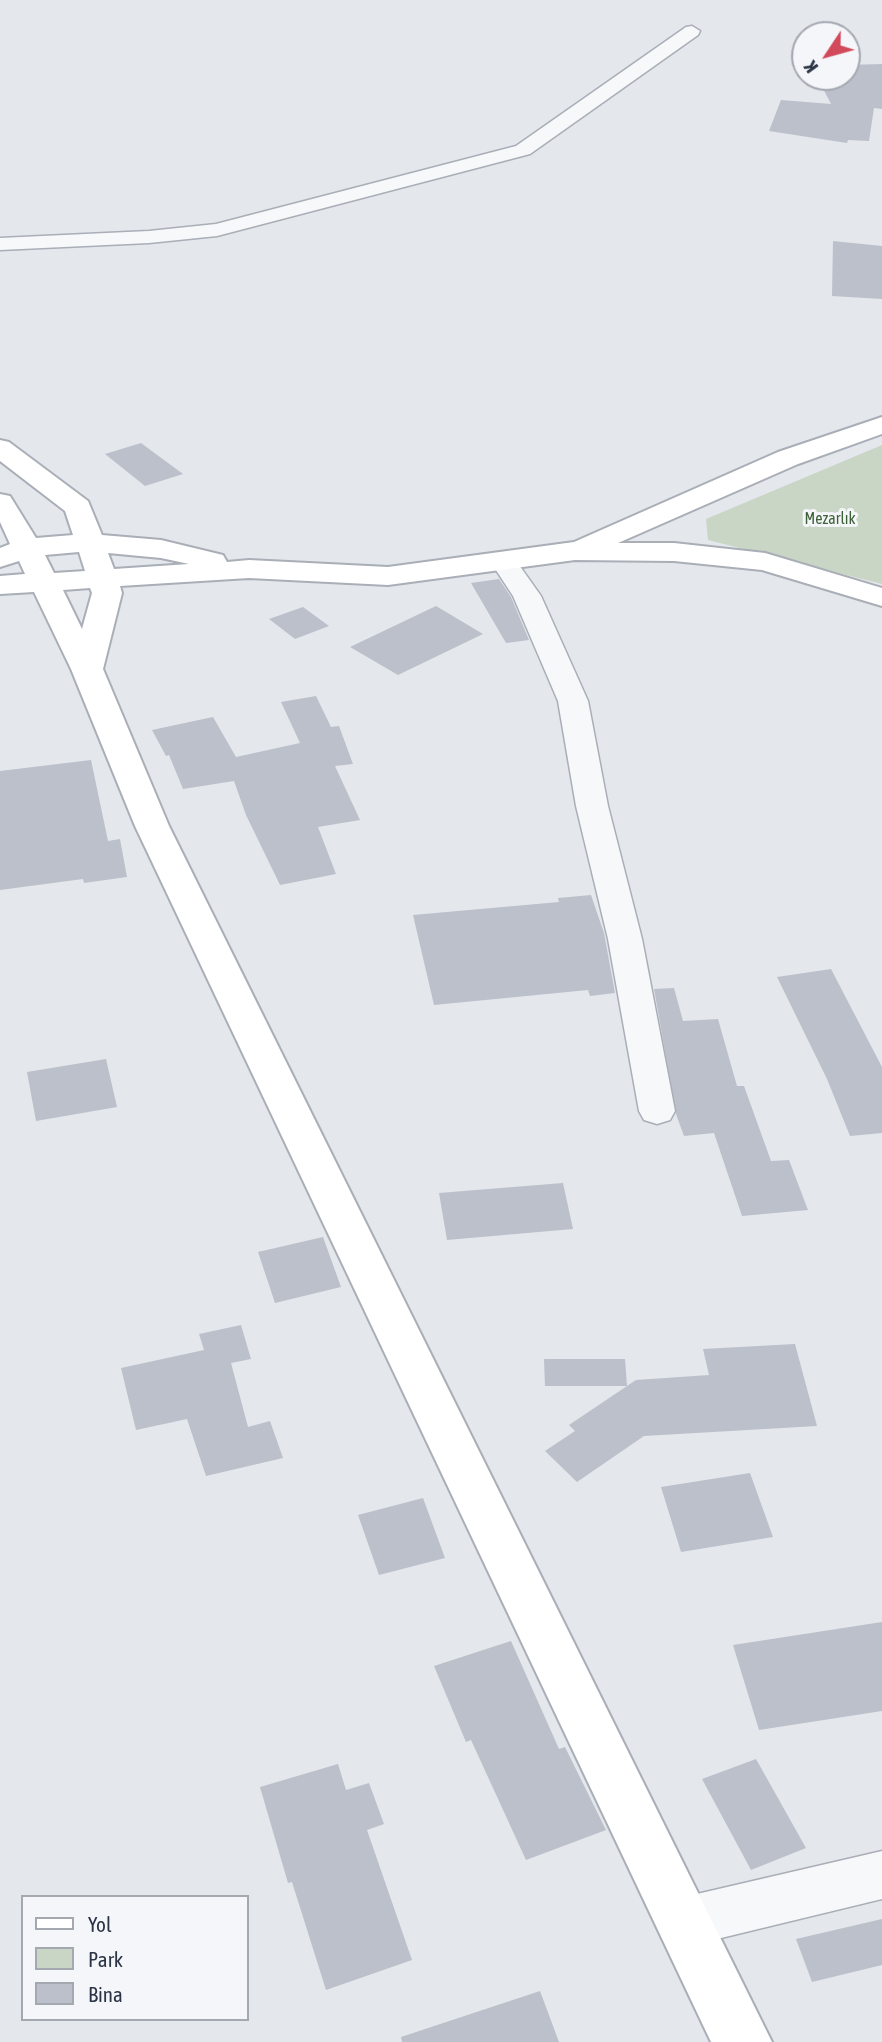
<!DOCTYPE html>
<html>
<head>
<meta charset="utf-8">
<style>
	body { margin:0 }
	#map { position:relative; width:882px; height:2042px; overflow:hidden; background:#e4e7ec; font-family:"Asap Condensed",sans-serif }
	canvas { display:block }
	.legend { position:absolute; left:21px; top:1895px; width:228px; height:126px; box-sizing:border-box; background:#f4f6f9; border:2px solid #a4a8b1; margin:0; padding:9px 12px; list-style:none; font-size:21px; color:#2b3445 }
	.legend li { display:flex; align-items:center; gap:14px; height:35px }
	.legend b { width:35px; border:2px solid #a4a8b1 }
	.north { position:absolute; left:791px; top:21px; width:70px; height:70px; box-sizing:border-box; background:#f4f6f9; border:2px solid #a4a8b1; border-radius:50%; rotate:234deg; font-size:19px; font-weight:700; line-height:28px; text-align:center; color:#2b3445 }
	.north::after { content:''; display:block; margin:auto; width:24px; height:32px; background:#d1495b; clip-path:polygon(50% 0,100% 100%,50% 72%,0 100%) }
</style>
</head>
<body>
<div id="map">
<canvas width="882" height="2042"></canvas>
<ul class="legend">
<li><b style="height:9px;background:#fff"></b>Yol</li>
<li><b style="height:19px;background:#c9d6c5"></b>Park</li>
<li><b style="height:19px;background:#bbc0ca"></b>Bina</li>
</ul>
<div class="north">K</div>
</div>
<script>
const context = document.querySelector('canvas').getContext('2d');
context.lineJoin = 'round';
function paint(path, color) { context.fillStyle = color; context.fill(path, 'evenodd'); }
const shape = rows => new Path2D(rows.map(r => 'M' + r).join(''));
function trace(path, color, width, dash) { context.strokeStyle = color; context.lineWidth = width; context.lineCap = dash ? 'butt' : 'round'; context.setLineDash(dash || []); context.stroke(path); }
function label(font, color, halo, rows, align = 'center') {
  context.font = font + ' "Asap Condensed",sans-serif'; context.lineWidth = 6; context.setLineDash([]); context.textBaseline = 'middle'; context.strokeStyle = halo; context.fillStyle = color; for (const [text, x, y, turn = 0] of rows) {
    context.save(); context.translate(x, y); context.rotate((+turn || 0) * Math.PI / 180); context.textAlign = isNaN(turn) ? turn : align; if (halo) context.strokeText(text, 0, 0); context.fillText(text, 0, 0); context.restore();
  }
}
paint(shape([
	[882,445,882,584,708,540,706,519]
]), '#c9d6c5');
paint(shape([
	[882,64,882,109,874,108,869,141,848,140,847,143,769,131,781,100,831,104,817,77,847,77,847,65],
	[833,241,882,246,882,299,832,296],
	[141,443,183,474,145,486,105,454],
	[499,579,511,597,529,640,506,643,471,583],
	[436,606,483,634,398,675,350,647],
	[303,607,329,626,295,639,269,619],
	[316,696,331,727,339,726,353,764,335,766,360,820,318,827,336,874,280,885,246,815,234,781,183,789,169,755,166,756,152,730,213,717,236,757,300,743,281,702],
	[91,760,108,841,120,839,127,877,84,883,83,879,0,890,0,771],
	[591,895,604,933,615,993,590,996,588,990,434,1005,413,915,559,902,558,898],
	[831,969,882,1067,882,1133,850,1136,827,1079,777,977],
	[674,988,683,1021,718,1019,737,1086,744,1086,771,1161,789,1160,808,1210,742,1216,714,1133,684,1136,676,1114,654,989],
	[106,1059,117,1107,36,1121,27,1072],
	[563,1183,573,1229,447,1240,439,1193],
	[323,1237,341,1287,275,1303,258,1252],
	[241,1325,251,1359,231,1363,248,1427,270,1421,283,1458,206,1476,187,1419,136,1430,121,1368,204,1350,199,1334],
	[795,1344,817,1426,644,1436,577,1482,545,1451,575,1431,569,1425,627,1386,545,1386,544,1359,625,1359,627,1386,636,1380,709,1375,703,1349],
	[750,1473,773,1537,681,1552,661,1487],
	[423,1498,445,1558,379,1575,358,1515],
	[882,1622,882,1711,759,1730,733,1645],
	[511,1641,559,1749,565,1747,606,1830,526,1860,471,1740,466,1742,434,1666],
	[756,1759,806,1848,751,1870,702,1779],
	[338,1764,346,1790,369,1783,384,1824,367,1830,412,1960,326,1990,292,1882,288,1883,260,1787],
	[882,1919,882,1965,812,1982,796,1939],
	[540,1991,559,2042,402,2042,401,2037]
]), '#bbc0ca');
const street = shape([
	[692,26,700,31,698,35,530,154,217,236,149,243,0,250,0,238,149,231,216,224,516,146,686,27,692,26],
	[503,553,512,555,541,596,588,701,608,806,642,939,675,1111,670,1120,657,1124,644,1120,639,1111,608,939,576,806,558,701,513,596,490,561,494,555,503,553],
	[882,1851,882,1899,684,1947,666,1940,658,1922,666,1904,684,1897,882,1851]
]);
const secondary = shape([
	[882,417,882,434,798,464,618,543,674,543,765,553,882,588,882,606,762,570,674,561,575,560,388,585,249,578,120,586,122,593,103,669,169,826,772,2042,711,2042,135,826,71,669,34,592,0,594,0,576,25,574,19,561,0,567,0,548,10,544,0,522,0,494,10,496,36,538,73,535,65,511,0,461,0,440,9,442,88,501,102,535,161,540,223,555,227,562,249,560,388,567,574,542,778,452,882,417],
	[79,552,85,571,54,573,45,555,79,552],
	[108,553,161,558,189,564,114,569,108,553],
	[90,588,92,593,82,629,63,590,90,588]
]);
trace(street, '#a9aeb7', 3);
trace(secondary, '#a9aeb7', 4);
paint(street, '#f7f8fa');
paint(secondary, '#fff');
label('16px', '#3f6138', '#f4f6f9', [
	["Mezarlık",830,519]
]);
</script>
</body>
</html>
